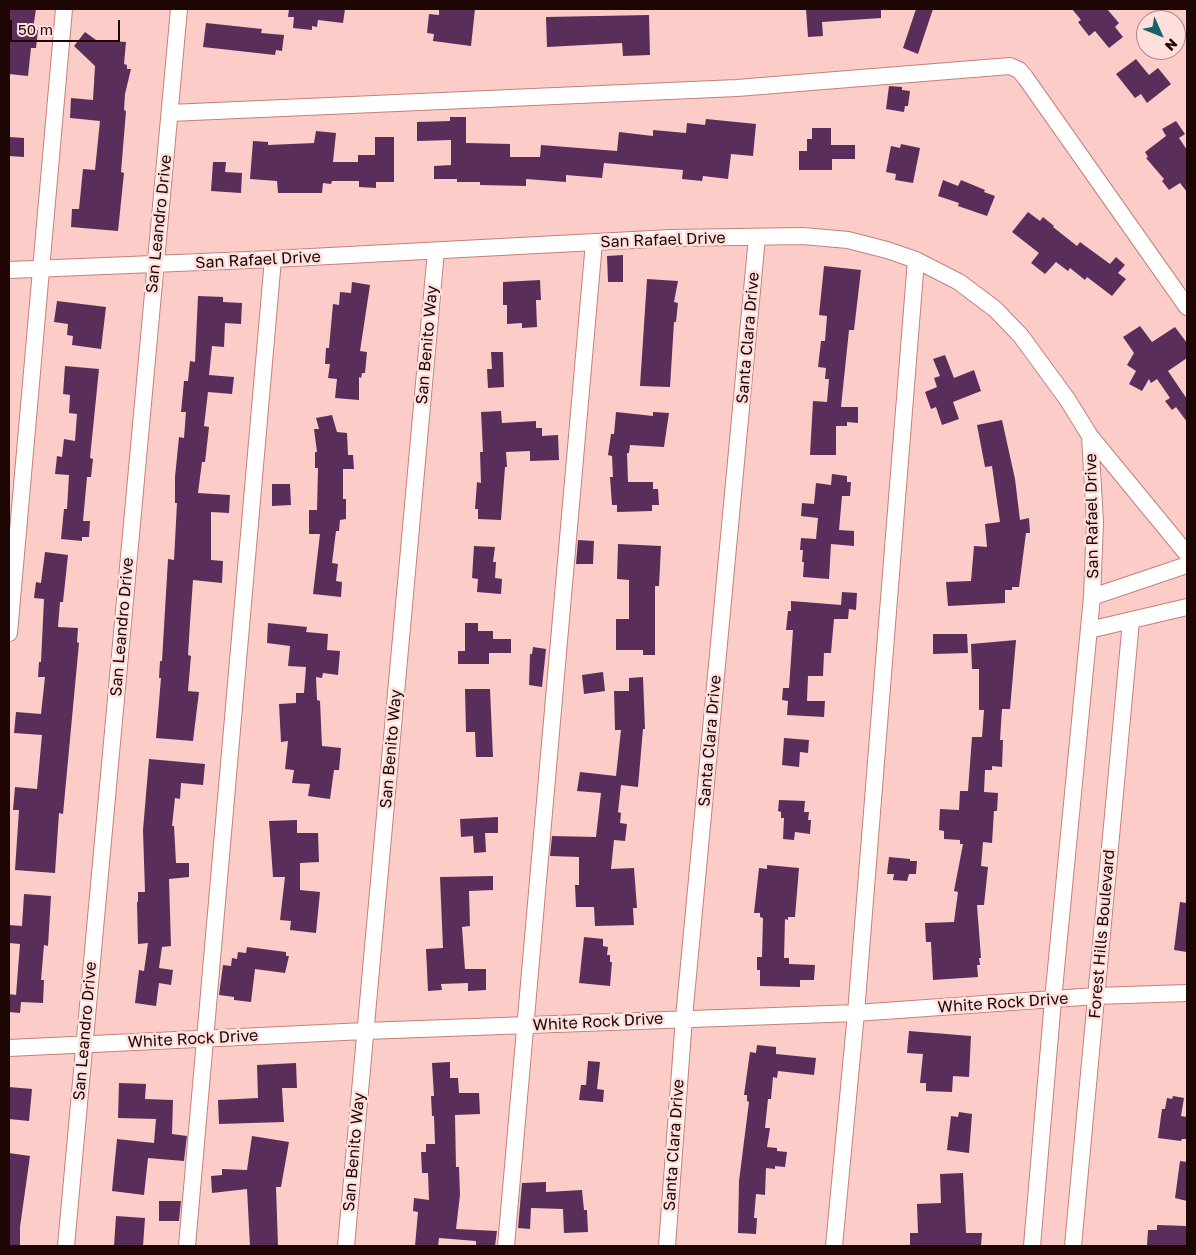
<!DOCTYPE html>
<html>
<head>
<meta charset="utf-8">
<style>
	body { margin:0 }
	#map { position:relative; width:1196px; height:1255px; overflow:hidden; background:#fccdc8; font-family:"Golos Text",sans-serif }
	canvas { display:block }
	.frame { position:absolute; inset:0; border:10px solid #1e0605; pointer-events:none }
	.north { position:absolute; left:1136px; top:10px; width:50px; height:50px; box-sizing:border-box; background:#ffdfdb; border:1px solid #a58885; border-radius:50%; rotate:134deg; font-size:14px; font-weight:700; line-height:20px; text-align:center; color:#1e0605 }
	.north::after { content:''; display:block; margin:auto; width:18px; height:22px; background:#14626a; clip-path:polygon(50% 0,100% 100%,50% 72%,0 100%) }
	.scale { position:absolute; left:10px; top:20px; width:110px; height:22px; box-sizing:border-box; border:2px solid #1e0605; border-top:0; padding-left:6px; font-size:15px; line-height:18px; white-space:nowrap; color:#1e0605; -webkit-text-stroke:4px #ffdfdb; paint-order:stroke }
</style>
</head>
<body>
<div id="map">
<canvas width="1196" height="1255"></canvas>
<div class="frame"></div>
<div class="north">N</div>
<div class="scale">50 m</div>
</div>
<script>
const context = document.querySelector('canvas').getContext('2d');
context.lineJoin = 'round';
function paint(path, color) { context.fillStyle = color; context.fill(path, 'evenodd'); }
const shape = rows => new Path2D(rows.map(r => 'M' + r).join(''));
function trace(path, color, width, dash) { context.strokeStyle = color; context.lineWidth = width; context.lineCap = dash ? 'butt' : 'round'; context.setLineDash(dash || []); context.stroke(path); }
function label(font, color, halo, rows, align = 'center') {
  context.font = font + ' "Golos Text",sans-serif'; context.lineWidth = 5; context.setLineDash([]); context.textBaseline = 'middle'; context.strokeStyle = halo; context.fillStyle = color; for (const [text, x, y, turn = 0] of rows) {
    context.save(); context.translate(x, y); context.rotate((+turn || 0) * Math.PI / 180); context.textAlign = isNaN(turn) ? turn : align; if (halo) context.strokeText(text, 0, 0); context.fillText(text, 0, 0); context.restore();
  }
}
paint(shape([
	[9,9,36,9,33,29,38,30,36,48,31,48,28,76,9,74],
	[289,9,345,9,343,23,318,20,317,27,312,26,312,30,293,28,294,17,288,17],
	[439,9,475,9,471,46,433,41,434,34,427,33,429,14,439,15],
	[806,9,881,9,881,18,822,22,823,36,808,37],
	[916,9,933,9,918,54,903,48],
	[1072,9,1107,9,1119,23,1115,27,1123,37,1109,48,1095,31,1089,36,1078,22,1081,20],
	[649,15,650,55,623,56,622,43,547,47,546,17],
	[206,23,262,29,261,33,284,35,282,51,276,50,275,55,203,47],
	[85,32,96,40,126,42,124,64,127,65,127,69,131,69,125,94,124,110,126,111,121,172,124,173,118,231,71,227,72,209,79,209,83,169,95,170,100,121,70,118,71,98,93,100,95,66,74,46],
	[1136,59,1149,75,1158,68,1171,84,1147,103,1141,94,1135,98,1116,74],
	[889,86,902,87,902,90,910,91,908,106,905,106,904,112,886,109],
	[450,117,466,117,466,143,510,144,510,157,540,157,541,145,617,151,619,132,653,136,653,130,686,133,687,123,705,125,706,119,756,124,753,156,731,154,728,179,703,176,702,181,682,179,683,170,604,163,602,178,566,175,566,182,526,179,526,186,480,185,480,182,457,182,457,179,434,179,434,166,451,165,451,140,417,141,417,122,450,121],
	[1176,121,1185,134,1179,138,1187,150,1187,192,1180,183,1169,190,1162,181,1164,179,1146,158,1148,157,1145,152,1166,136,1162,129],
	[812,128,831,128,831,145,855,145,855,159,832,159,832,170,799,170,799,151,807,151,807,139,812,139],
	[316,131,336,133,333,162,358,162,358,155,375,155,375,137,394,137,394,182,376,182,376,188,359,187,359,181,332,181,331,184,323,183,322,193,278,193,277,181,250,179,253,141,268,142,268,145,314,143],
	[9,137,24,138,24,157,9,156],
	[901,144,920,148,913,183,895,180,896,174,886,172,891,146,900,148],
	[213,162,226,162,225,172,242,173,241,193,211,191],
	[943,180,958,186,961,180,985,190,984,192,995,196,987,216,958,206,959,203,938,196],
	[1028,212,1040,221,1043,217,1054,226,1053,227,1077,246,1080,242,1110,264,1116,257,1125,265,1118,273,1126,279,1112,296,1087,277,1085,280,1070,268,1068,271,1056,262,1045,274,1031,263,1039,253,1012,232],
	[623,255,623,282,608,282,607,256],
	[824,266,861,270,854,330,849,330,841,407,858,407,858,423,847,422,847,426,836,426,836,455,810,455,813,401,827,402,829,379,825,379,826,368,818,367,821,341,825,341,827,316,819,315],
	[647,279,678,281,674,302,678,303,676,322,674,322,670,387,640,386],
	[540,280,541,300,536,300,537,327,522,328,522,323,507,324,507,305,503,305,503,282],
	[352,282,370,285,360,351,367,352,365,373,362,373,361,378,359,377,359,400,335,398,337,379,328,378,330,364,325,364,326,348,329,348,333,304,339,305,340,292,351,293],
	[198,296,223,297,223,302,242,303,241,324,225,323,224,347,212,346,209,375,234,377,232,394,208,392,204,426,209,427,205,462,202,462,198,493,230,495,229,513,211,512,211,560,223,561,222,583,193,580,190,623,188,655,191,656,188,691,199,692,193,741,156,738,161,678,159,678,160,661,162,661,168,559,174,560,177,503,175,503,175,477,179,437,184,438,186,412,181,412,184,381,188,381,190,361,195,362],
	[57,301,106,307,101,349,72,345,73,336,67,335,68,324,54,322],
	[1140,326,1152,342,1175,327,1187,343,1187,358,1168,371,1187,399,1187,422,1176,407,1172,410,1165,401,1170,398,1157,379,1151,383,1149,379,1142,391,1129,384,1136,371,1127,365,1134,353,1123,337],
	[491,352,503,352,504,387,488,388,487,369,492,369],
	[945,355,954,378,974,370,981,391,953,402,959,419,942,425,936,407,931,409,925,392,937,387,934,378,940,376,933,359],
	[65,366,99,369,90,458,93,459,91,477,87,477,83,521,90,521,89,537,82,537,82,541,61,539,64,509,67,509,69,475,55,474,57,456,62,457,64,439,75,441,77,414,69,413,70,395,63,394],
	[501,411,502,423,536,421,536,428,542,428,542,436,558,435,559,460,530,461,530,451,506,452,507,467,505,467,501,520,478,519,478,509,475,509,477,482,481,483,480,452,483,452,481,412],
	[616,412,653,416,653,412,669,413,664,447,630,445,629,453,627,453,628,482,653,482,653,489,658,489,659,505,652,505,652,511,617,512,617,505,612,505,610,477,613,477,612,456,608,455,611,434,614,434],
	[332,415,337,432,347,433,348,455,353,455,354,469,343,469,343,499,346,499,346,519,340,520,339,531,336,531,332,563,338,564,336,581,342,582,341,597,313,594,320,534,309,534,309,510,317,510,318,468,315,468,315,452,317,452,314,429,319,429,316,418],
	[1002,420,1015,479,1020,520,1029,518,1030,533,1026,533,1019,587,1012,587,1012,590,1005,590,1005,603,948,606,946,582,971,581,974,546,987,547,985,524,1000,522,992,466,985,467,977,425],
	[832,474,847,476,847,482,851,482,850,496,842,496,839,530,854,531,854,546,831,544,829,579,803,577,804,562,802,562,803,550,800,550,801,538,816,539,818,518,801,516,802,503,814,504,816,483,831,485],
	[272,484,290,484,291,505,272,506],
	[578,540,594,541,593,564,576,564],
	[618,544,661,546,659,586,655,586,655,655,643,655,643,650,616,650,616,619,629,619,629,580,617,579],
	[474,546,495,547,493,562,496,562,495,578,502,579,501,594,477,592,478,579,472,578],
	[45,552,68,555,63,602,60,602,58,627,78,628,77,642,79,643,63,814,59,813,55,873,15,870,19,810,13,810,15,787,37,789,42,735,14,733,16,712,41,714,45,677,38,677,39,662,41,662,44,599,34,598,36,582,41,583],
	[842,592,857,593,856,610,849,609,848,619,834,619,831,653,824,653,823,676,808,676,807,701,825,701,824,717,787,715,788,701,782,700,783,688,789,688,793,630,786,630,788,611,791,611,791,601,841,605],
	[268,623,307,627,306,632,328,634,327,650,340,651,338,675,323,673,322,678,316,677,317,700,320,701,322,746,341,748,339,770,334,770,330,799,308,796,310,784,292,783,294,770,285,769,288,741,281,742,279,704,296,703,296,693,304,693,306,667,288,666,290,646,267,643],
	[465,623,478,623,478,631,493,631,493,639,511,639,511,653,489,653,489,664,458,664,458,651,465,651],
	[933,634,967,634,968,653,933,654],
	[1016,640,1010,709,1002,709,1000,740,1003,740,1002,767,992,766,992,770,985,770,984,792,998,793,997,811,994,811,992,843,983,842,981,866,988,867,984,905,977,905,981,958,979,958,980,965,977,965,978,977,933,980,931,942,926,942,925,923,954,922,958,892,954,891,963,844,960,844,960,840,944,839,944,831,939,830,940,809,959,810,960,791,968,791,972,737,982,737,984,710,979,710,979,669,972,669,971,644],
	[533,647,546,649,542,687,529,685,530,654,532,654],
	[603,672,605,691,584,694,582,675],
	[643,677,645,729,643,729,638,787,621,785,618,812,621,813,620,823,627,824,625,841,614,840,611,869,634,868,637,908,633,908,634,925,595,926,594,907,576,907,575,885,579,885,579,857,550,856,552,836,596,837,601,793,577,791,580,772,616,776,621,730,615,730,614,691,629,691,629,678],
	[465,689,490,689,493,757,476,757,475,732,466,732],
	[784,738,809,740,808,753,800,752,799,767,782,765],
	[149,759,205,764,203,785,181,783,180,799,175,798,172,826,174,826,176,863,189,863,189,877,169,879,171,946,162,947,159,968,173,970,171,985,159,983,156,1006,135,1003,139,970,144,971,148,943,138,944,137,902,138,902,138,892,145,892,143,830],
	[779,800,805,801,804,812,809,812,808,820,811,820,810,834,795,832,794,840,783,839,784,818,781,818,781,812,778,811],
	[498,817,498,833,485,833,486,852,474,853,473,836,461,837,460,819],
	[297,820,297,833,318,833,319,862,300,863,300,890,320,892,316,933,290,930,291,921,280,920,285,877,273,877,269,821],
	[889,857,910,859,910,861,917,861,916,874,909,874,907,881,893,880,894,874,887,874],
	[767,865,799,868,795,917,788,917,788,920,785,919,784,958,789,958,789,964,815,965,814,980,800,980,800,987,760,986,760,970,757,970,757,957,762,957,763,918,760,917,760,913,754,913,759,868,767,869],
	[493,876,493,890,469,891,470,926,462,927,465,969,486,969,486,990,468,991,468,983,441,984,442,990,428,991,426,949,443,948,440,877],
	[24,894,51,896,48,946,44,945,41,980,44,980,43,1003,21,1002,20,1013,9,1012,9,994,16,995,20,944,9,943,9,925,22,926],
	[1180,902,1187,903,1187,952,1174,950],
	[584,937,603,939,603,946,608,947,607,955,610,955,610,962,612,962,610,986,579,983],
	[247,947,286,952,286,956,289,956,285,973,255,969,251,1002,234,1000,234,997,219,995,223,965,231,966,232,958,237,959,238,952,246,953],
	[909,1031,971,1036,969,1077,953,1076,952,1092,926,1091,926,1083,920,1083,923,1054,907,1053],
	[757,1045,776,1047,776,1054,816,1058,814,1075,778,1071,777,1078,773,1077,771,1099,768,1099,765,1128,770,1128,767,1147,777,1148,777,1151,787,1152,785,1167,775,1166,775,1169,766,1168,765,1195,756,1194,754,1218,757,1218,756,1234,738,1233,739,1181,749,1102,747,1101,747,1095,744,1095,750,1052,756,1053],
	[588,1061,600,1062,597,1089,604,1090,603,1102,579,1100,581,1085,586,1085],
	[450,1062,450,1078,458,1078,459,1093,479,1093,480,1114,455,1115,456,1167,459,1167,460,1195,456,1229,497,1231,495,1246,476,1246,476,1241,439,1238,438,1246,415,1246,418,1212,413,1211,414,1198,429,1200,428,1173,422,1173,421,1152,426,1152,426,1144,435,1144,434,1116,432,1116,431,1096,434,1096,432,1063],
	[296,1063,297,1088,282,1088,284,1122,219,1124,218,1100,258,1098,257,1065],
	[119,1083,146,1084,145,1099,173,1100,172,1134,187,1136,184,1161,148,1158,144,1195,112,1191,117,1139,154,1143,156,1119,118,1118],
	[9,1087,32,1089,29,1121,9,1119],
	[1173,1096,1184,1098,1181,1116,1187,1117,1187,1139,1182,1139,1181,1141,1158,1138,1162,1109,1165,1109,1167,1098,1172,1099],
	[959,1112,972,1114,969,1153,947,1150,951,1116,958,1117],
	[252,1136,289,1142,281,1187,276,1187,278,1246,250,1246,247,1189,212,1193,211,1176,222,1175,222,1169,247,1170],
	[9,1153,30,1156,20,1227,20,1246,9,1246],
	[1180,1161,1187,1162,1187,1201,1175,1198],
	[963,1173,966,1233,982,1233,981,1246,910,1246,910,1233,918,1233,917,1204,941,1203,940,1174],
	[546,1182,546,1192,582,1190,584,1210,587,1210,588,1232,564,1233,563,1209,531,1208,530,1229,518,1228,522,1183],
	[159,1201,181,1201,179,1221,159,1221],
	[116,1216,145,1218,143,1246,114,1246],
	[1157,1225,1187,1226,1187,1246,1147,1246,1148,1230,1157,1230]
]), '#592e5b');
const minor = shape([
	[170,113,737,88,1010,66,1019,70,1025,77,1187,307],
	[9,270,273,259,671,238,803,236,848,240,887,250,916,260,959,282,995,309,1021,336,1067,399,1090,436,1187,554],
	[1092,597,1187,565],
	[1089,630,1187,607],
	[9,633,64,9],
	[9,1048,365,1031,856,1013,1096,996,1187,993],
	[66,1246,179,9],
	[187,1246,273,259],
	[346,1246,436,251],
	[506,1246,594,242],
	[667,1246,684,1018,757,237],
	[834,1246,856,1013,916,260],
	[1032,1246,1053,1000,1092,597,1095,522,1090,436],
	[1073,1246,1131,621]
]);
trace(minor, '#c67f79', 18);
trace(minor, '#fff', 16);
label('16px', '#1e0605', '#ffdfdb', [
	["San Leandro Drive",159,224,-84],
	["San Rafael Drive",663,240,-2],
	["San Rafael Drive",258,260,-3],
	["Santa Clara Drive",748,338,-85],
	["San Benito Way",427,345,-85],
	["San Rafael Drive",1092,516,-91],
	["San Leandro Drive",122,627,-85],
	["Santa Clara Drive",710,741,-85],
	["San Benito Way",391,749,-85],
	["Forest Hills Boulevard",1102,934,-85],
	["White Rock Drive",1003,1003,-4],
	["White Rock Drive",598,1022,-3],
	["San Leandro Drive",85,1031,-85],
	["White Rock Drive",193,1039,-3],
	["Santa Clara Drive",674,1145,-86],
	["San Benito Way",354,1152,-85]
]);
</script>
</body>
</html>
